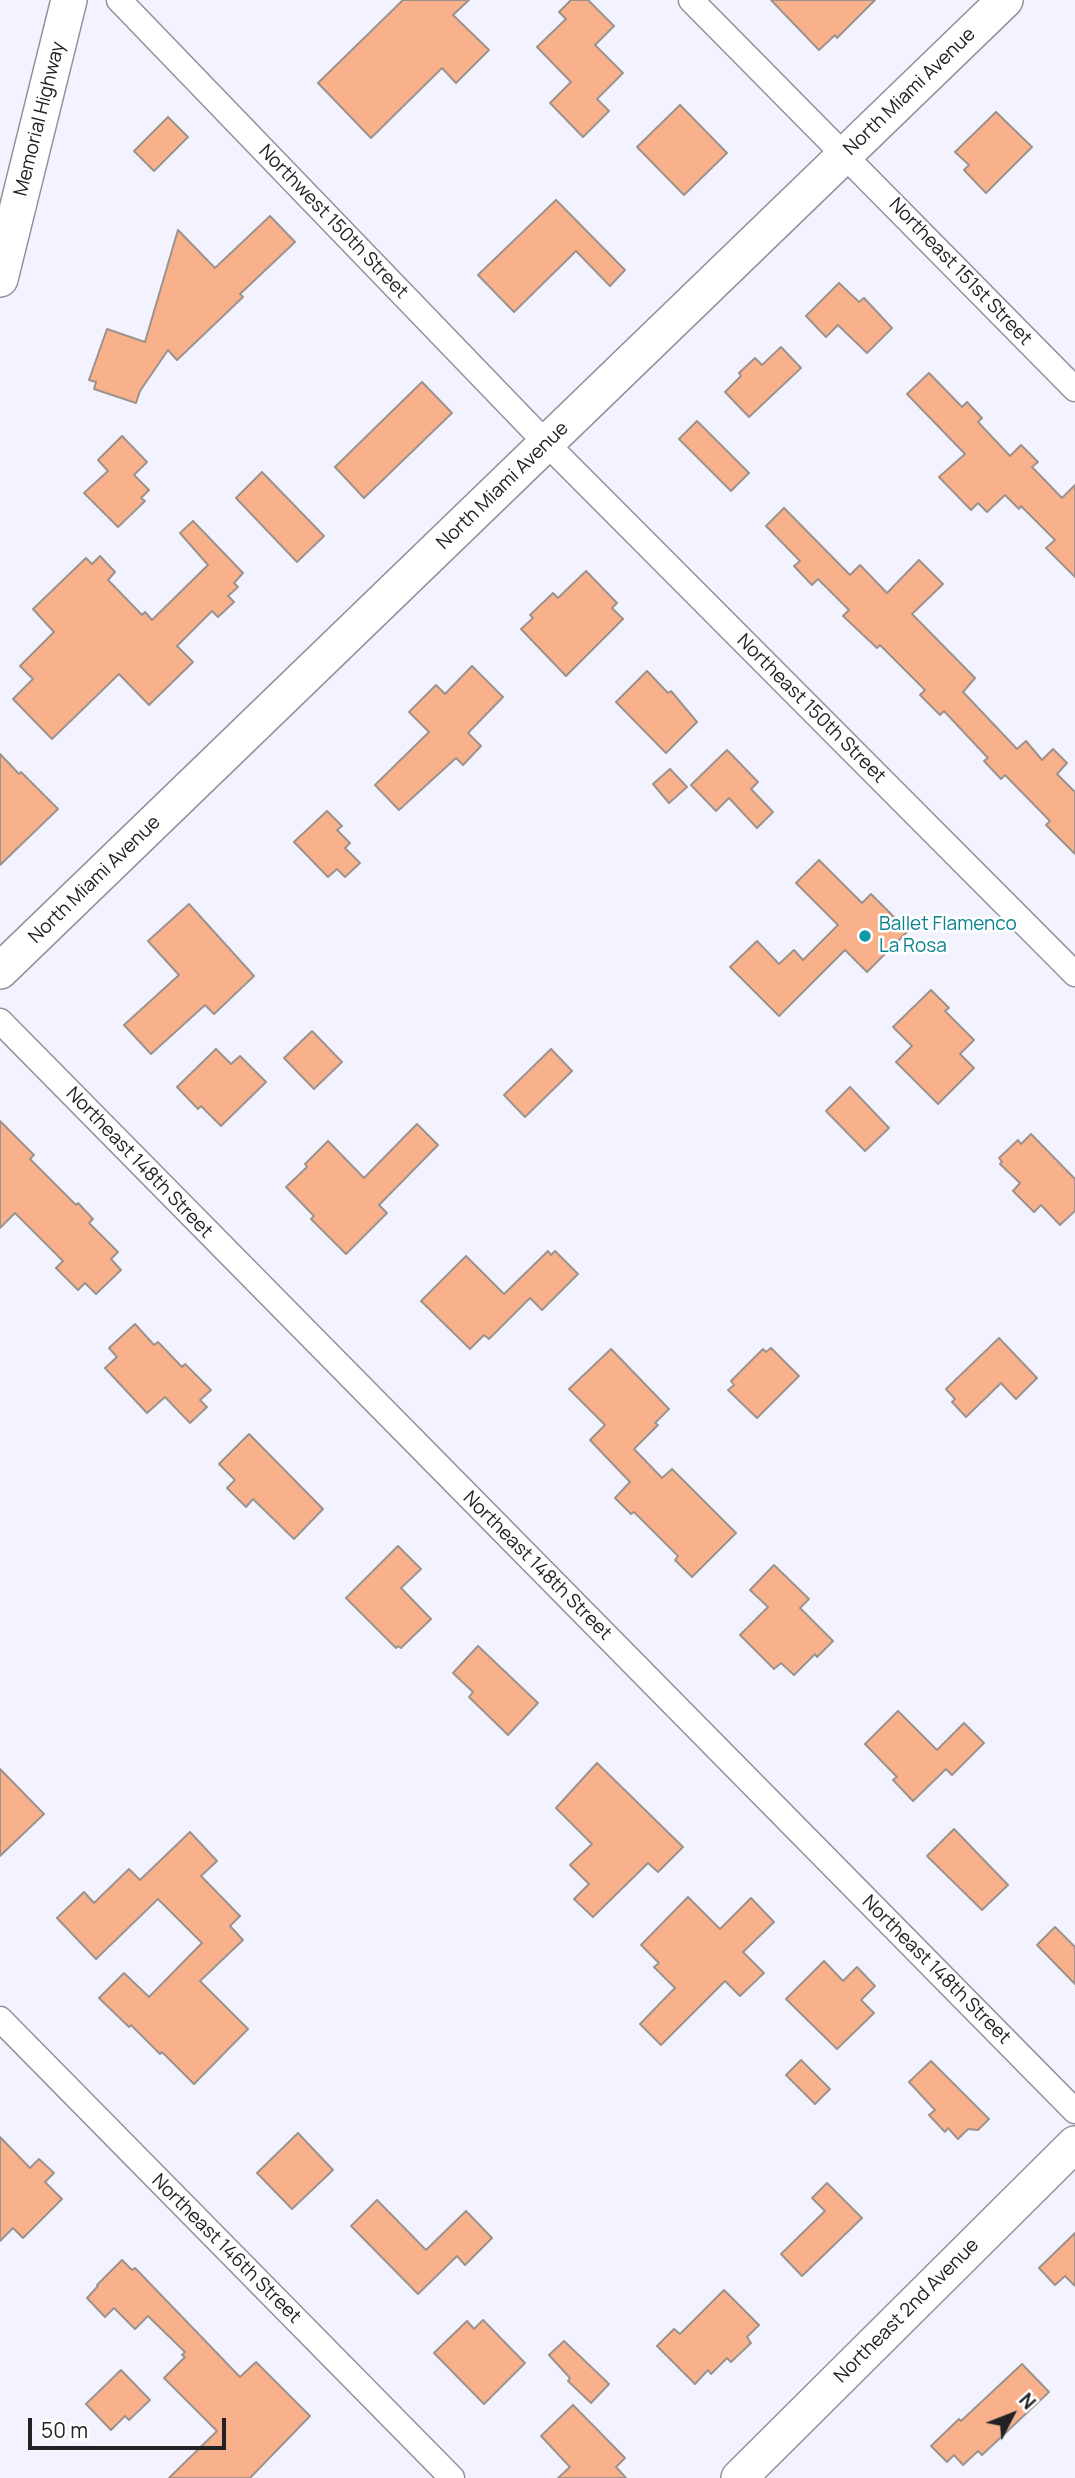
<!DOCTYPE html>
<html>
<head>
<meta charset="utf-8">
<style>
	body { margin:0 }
	#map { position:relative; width:1075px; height:2478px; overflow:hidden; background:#f2f3fe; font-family:Manrope,sans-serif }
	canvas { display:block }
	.north { position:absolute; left:977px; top:2380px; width:70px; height:70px; -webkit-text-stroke:5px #fff; paint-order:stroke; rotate:48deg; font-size:19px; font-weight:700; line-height:28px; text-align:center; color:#222226 }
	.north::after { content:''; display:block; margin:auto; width:24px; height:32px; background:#222226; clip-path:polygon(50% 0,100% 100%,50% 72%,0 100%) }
	.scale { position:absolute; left:28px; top:2418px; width:198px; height:32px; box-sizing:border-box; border:4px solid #222226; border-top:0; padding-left:9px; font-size:21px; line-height:24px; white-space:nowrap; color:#222226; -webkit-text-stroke:5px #fff; paint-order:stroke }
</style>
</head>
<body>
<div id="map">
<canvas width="1075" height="2478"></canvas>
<div class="north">N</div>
<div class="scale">50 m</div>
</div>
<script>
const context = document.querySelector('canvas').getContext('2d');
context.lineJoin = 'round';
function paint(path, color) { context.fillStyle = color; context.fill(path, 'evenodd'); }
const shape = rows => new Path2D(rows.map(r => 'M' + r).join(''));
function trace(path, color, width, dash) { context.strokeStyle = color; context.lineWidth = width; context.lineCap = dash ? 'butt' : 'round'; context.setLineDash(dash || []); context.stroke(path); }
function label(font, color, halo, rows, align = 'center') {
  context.font = font + ' Manrope,sans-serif'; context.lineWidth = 5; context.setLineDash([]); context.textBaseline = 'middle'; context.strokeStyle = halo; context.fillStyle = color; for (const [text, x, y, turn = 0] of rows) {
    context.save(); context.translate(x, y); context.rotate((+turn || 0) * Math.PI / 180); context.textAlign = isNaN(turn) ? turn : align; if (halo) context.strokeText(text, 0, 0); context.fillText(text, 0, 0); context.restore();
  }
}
const building = shape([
	[403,0,469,0,453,15,489,50,456,83,442,68,371,138,318,83,403,0],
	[571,0,588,0,614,26,595,45,623,73,597,99,609,111,583,137,550,103,571,82,537,47,566,19,559,12,571,0],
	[771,0,875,0,837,38,835,35,819,50,771,0],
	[680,105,727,153,684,195,637,147,680,105],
	[996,112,1032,147,986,193,964,170,969,165,955,152,996,112],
	[168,117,188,137,154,171,134,151,168,117],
	[556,200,625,270,610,286,576,251,514,312,478,275,556,200],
	[270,216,295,242,240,294,243,297,177,360,168,350,140,391,136,403,94,389,96,382,89,380,107,329,145,342,178,230,215,268,270,216],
	[839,283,859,302,864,298,892,328,867,353,838,325,826,337,806,316,839,283],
	[781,347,801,368,749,417,725,392,741,376,739,373,755,358,762,365,781,347],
	[929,373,962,407,967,402,982,418,978,422,1010,456,1021,445,1038,462,1032,467,1062,498,1075,485,1075,577,1046,548,1055,540,1021,506,1019,509,1005,495,987,512,978,503,971,510,939,477,965,454,907,394,929,373],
	[422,382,452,413,364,498,335,467,422,382],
	[697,421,749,473,731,491,679,439,697,421],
	[122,436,147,462,134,475,149,490,141,498,145,501,118,527,84,493,108,471,98,460,122,436],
	[262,472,324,536,297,562,236,498,262,472],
	[784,508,850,575,860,565,887,593,919,560,943,584,912,614,975,678,963,692,1017,749,1026,741,1042,760,1053,749,1067,763,1057,774,1075,792,1075,854,1046,825,1050,821,1005,775,1001,779,984,761,988,758,944,711,940,715,920,695,925,690,880,645,877,648,843,616,849,610,818,579,812,585,794,566,800,561,766,526,784,508],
	[193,521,243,573,234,583,238,587,228,596,234,602,218,617,212,611,177,646,193,662,149,705,119,674,52,739,13,699,33,679,20,666,54,632,33,609,86,558,92,564,100,556,115,572,108,580,142,615,145,612,152,620,208,565,180,533,193,521],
	[586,571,617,603,612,608,623,619,566,676,521,629,533,618,530,615,553,593,558,598,586,571],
	[472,666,503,697,468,733,481,746,463,765,456,758,399,810,375,785,429,732,409,712,436,685,445,694,472,666],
	[647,671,668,693,671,691,697,722,666,753,616,702,647,671],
	[727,750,758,782,751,789,773,812,757,828,729,798,716,811,691,785,727,750],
	[0,754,19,774,21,772,58,809,0,865,0,754],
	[670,769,687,787,669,803,653,784,670,769],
	[327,811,342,826,337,830,350,843,345,848,360,863,345,877,337,869,328,877,294,842,327,811],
	[819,860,862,903,871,894,908,931,867,972,845,950,779,1016,730,967,757,941,779,964,794,950,803,960,838,925,796,883,819,860],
	[189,904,254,976,214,1014,205,1005,151,1054,124,1025,179,975,148,941,189,904],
	[931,990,949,1008,945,1011,974,1040,960,1054,974,1068,938,1104,896,1062,912,1046,893,1027,931,990],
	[312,1031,342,1062,314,1089,284,1058,312,1031],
	[216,1049,231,1064,240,1056,266,1082,221,1126,201,1106,198,1109,177,1087,216,1049],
	[551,1049,572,1071,525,1117,504,1095,551,1049],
	[850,1087,889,1128,865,1151,826,1111,850,1087],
	[0,1121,34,1155,30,1159,76,1205,78,1203,93,1219,89,1223,118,1252,111,1259,121,1270,96,1294,85,1283,78,1290,56,1268,63,1261,15,1213,0,1228,0,1121],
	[417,1124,438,1145,379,1205,387,1213,346,1254,311,1219,314,1216,286,1187,307,1167,305,1164,328,1141,364,1178,417,1124],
	[1031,1134,1075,1179,1075,1211,1060,1225,1041,1205,1034,1212,1013,1191,1020,1183,1000,1164,1002,1162,999,1158,1018,1140,1021,1144,1031,1134],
	[548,1251,551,1255,555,1251,578,1274,542,1310,530,1298,489,1339,484,1335,470,1349,421,1301,466,1256,504,1294,548,1251],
	[135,1324,154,1345,158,1342,182,1367,185,1364,211,1390,200,1400,207,1407,190,1423,165,1397,147,1413,105,1368,117,1357,109,1348,135,1324],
	[999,1338,1037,1378,1016,1399,1001,1383,966,1417,952,1402,955,1399,946,1389,999,1338],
	[771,1348,799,1376,757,1418,728,1390,734,1385,731,1381,763,1349,766,1352,771,1348],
	[611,1349,669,1409,655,1423,658,1425,634,1449,662,1478,672,1469,736,1533,692,1577,675,1560,678,1556,634,1512,631,1514,615,1498,630,1482,590,1440,605,1425,569,1389,611,1349],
	[249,1434,323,1509,294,1539,253,1499,246,1507,227,1488,235,1480,219,1464,249,1434],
	[398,1546,421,1569,401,1588,431,1619,401,1648,398,1646,396,1648,346,1598,398,1546],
	[774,1565,809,1599,800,1608,833,1641,817,1657,815,1654,794,1675,781,1663,774,1669,740,1635,768,1607,750,1590,774,1565],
	[478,1646,538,1703,508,1735,469,1697,473,1692,453,1673,478,1646],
	[898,1711,937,1750,964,1723,984,1743,952,1775,946,1769,913,1801,893,1780,897,1777,865,1744,898,1711],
	[597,1763,683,1847,658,1872,648,1863,593,1917,574,1899,589,1884,570,1865,592,1844,556,1808,597,1763],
	[0,1769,44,1814,0,1856,0,1769],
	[954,1829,1008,1885,982,1910,927,1856,954,1829],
	[190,1832,217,1861,201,1876,240,1916,230,1926,243,1940,200,1981,248,2029,194,2084,162,2052,160,2054,131,2025,129,2027,99,1998,124,1973,149,1997,202,1943,158,1899,96,1959,57,1918,84,1892,94,1903,129,1869,140,1880,190,1832],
	[688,1897,720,1929,751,1898,774,1922,743,1952,764,1973,740,1996,725,1981,661,2045,640,2024,675,1988,654,1967,659,1963,641,1945,688,1897],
	[1055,1927,1075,1947,1075,1984,1037,1945,1055,1927],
	[824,1961,843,1981,857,1967,875,1986,861,2000,874,2013,837,2049,786,1999,824,1961],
	[801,2060,830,2089,815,2104,786,2075,801,2060],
	[931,2061,989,2119,978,2130,968,2129,958,2139,948,2128,945,2132,929,2115,935,2110,909,2082,931,2061],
	[298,2133,333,2170,292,2209,257,2173,298,2133],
	[0,2137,30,2168,39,2159,54,2173,45,2182,62,2199,23,2238,13,2228,0,2241,0,2137],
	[827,2183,862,2218,802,2276,781,2254,825,2211,812,2198,827,2183],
	[377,2200,426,2250,466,2211,492,2238,465,2265,457,2256,418,2294,351,2226,377,2200],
	[1075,2233,1075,2286,1065,2276,1055,2285,1039,2268,1075,2233],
	[122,2260,132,2270,135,2268,240,2377,256,2362,310,2416,250,2478,169,2478,217,2431,164,2378,185,2357,182,2355,185,2352,148,2316,135,2329,114,2308,105,2317,87,2298,98,2286,97,2285,122,2260],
	[724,2290,759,2325,747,2337,751,2343,731,2362,727,2358,711,2374,708,2370,695,2384,657,2346,674,2329,680,2334,724,2290],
	[483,2320,525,2363,484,2404,434,2353,467,2321,474,2329,483,2320],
	[564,2341,609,2384,591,2403,568,2381,570,2378,549,2355,564,2341],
	[1022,2364,1049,2392,982,2455,978,2451,963,2465,954,2455,947,2462,931,2446,959,2419,961,2421,1022,2364],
	[121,2370,150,2400,129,2420,125,2416,111,2430,86,2404,121,2370],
	[573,2405,625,2458,616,2467,626,2478,558,2478,570,2467,541,2436,573,2405]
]);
paint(building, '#f9b18c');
trace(building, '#9d928d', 2);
const street = shape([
	[119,0,547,444,1075,974],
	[691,0,1075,389],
	[0,1021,1075,2111],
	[0,2019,452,2478]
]);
const secondary = shape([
	[0,279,69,0],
	[0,971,1005,0],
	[739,2478,1075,2144]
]);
trace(street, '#91929c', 27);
trace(secondary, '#91929c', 38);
trace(street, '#fff', 24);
trace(secondary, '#fff', 35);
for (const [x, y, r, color] of [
	[865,936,7,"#0f9aa8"]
]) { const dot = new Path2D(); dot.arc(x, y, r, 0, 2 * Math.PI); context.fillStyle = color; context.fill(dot); trace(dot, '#fff', 2.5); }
label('19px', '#222226', '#fff', [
	["North Miami Avenue",910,92,-44],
	["Memorial Highway",40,119,-76],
	["Northwest 150th Street",333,222,46],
	["Northeast 151st Street",960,272,46],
	["North Miami Avenue",503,486,-44],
	["Northeast 150th Street",811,709,45],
	["North Miami Avenue",95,880,-44],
	["Northeast 148th Street",139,1163,46],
	["Northeast 148th Street",537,1566,45],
	["Northeast 148th Street",936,1970,45],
	["Northeast 146th Street",226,2249,45],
	["Northeast 2nd Avenue",907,2311,-45]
]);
label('19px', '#0d838f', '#fff', [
	["Ballet Flamenco",879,925],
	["La Rosa",879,947]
], 'left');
</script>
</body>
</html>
